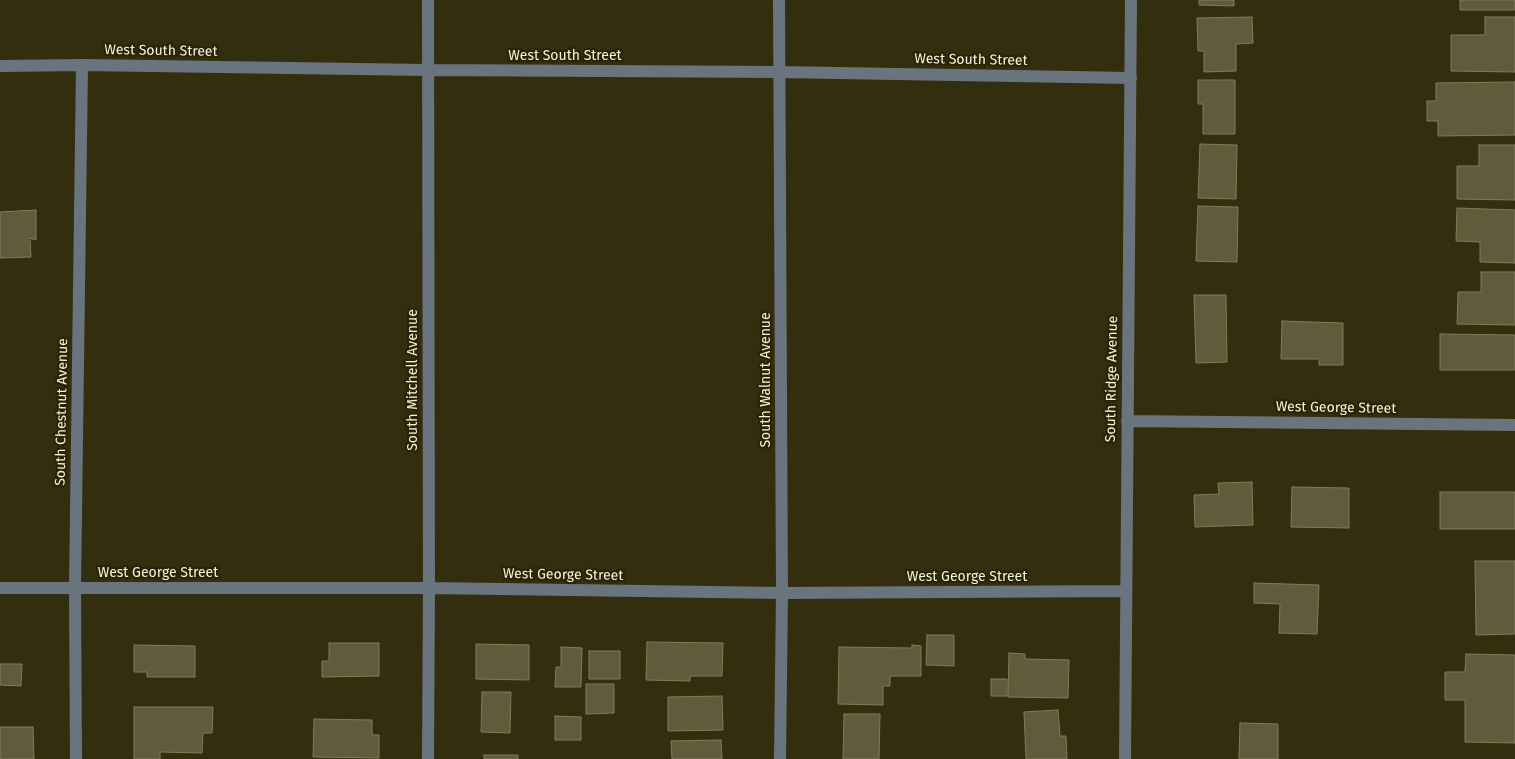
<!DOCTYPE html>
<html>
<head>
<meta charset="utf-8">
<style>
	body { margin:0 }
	canvas { display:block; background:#322e0e }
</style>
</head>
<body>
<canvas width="1515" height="759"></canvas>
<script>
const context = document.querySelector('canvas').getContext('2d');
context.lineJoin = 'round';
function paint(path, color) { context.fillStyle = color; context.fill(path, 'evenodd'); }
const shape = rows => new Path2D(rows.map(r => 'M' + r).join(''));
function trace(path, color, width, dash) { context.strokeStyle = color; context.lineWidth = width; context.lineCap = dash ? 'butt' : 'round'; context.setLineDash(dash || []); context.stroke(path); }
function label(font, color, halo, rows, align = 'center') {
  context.font = font + ' "Fira Sans",sans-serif'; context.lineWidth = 4.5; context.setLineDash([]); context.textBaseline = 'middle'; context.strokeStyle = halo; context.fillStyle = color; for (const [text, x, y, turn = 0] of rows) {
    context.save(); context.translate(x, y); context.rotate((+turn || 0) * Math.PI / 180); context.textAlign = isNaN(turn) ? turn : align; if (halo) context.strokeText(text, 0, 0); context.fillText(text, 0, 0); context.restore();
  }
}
const building = shape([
	[1199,0,1234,0,1234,6,1199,5,1199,0],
	[1460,0,1515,0,1515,10,1460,10,1460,0],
	[1252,17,1253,43,1236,44,1236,71,1204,72,1204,51,1198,51,1197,18,1252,17],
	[1485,17,1515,17,1515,72,1451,71,1451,35,1485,35,1485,17],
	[1198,80,1235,80,1235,134,1203,134,1203,104,1198,104,1198,80],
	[1515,82,1515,135,1438,136,1438,121,1427,121,1427,101,1436,101,1436,83,1515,82],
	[1200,144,1237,145,1236,199,1198,198,1200,144],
	[1479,145,1515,145,1515,200,1457,199,1457,166,1479,166,1479,145],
	[1198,206,1238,207,1237,262,1196,261,1198,206],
	[1457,208,1515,210,1515,263,1480,262,1480,242,1456,241,1457,208],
	[36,210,36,240,30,238,31,257,0,258,0,212,36,210],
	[1481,272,1515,272,1515,325,1457,324,1458,292,1481,292,1481,272],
	[1194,295,1226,295,1227,362,1196,363,1194,295],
	[1282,321,1343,323,1343,365,1319,365,1319,359,1281,359,1282,321],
	[1440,334,1515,335,1515,370,1440,370,1440,334],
	[1252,482,1253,525,1195,527,1194,495,1219,494,1218,483,1252,482],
	[1292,487,1349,488,1349,528,1291,527,1292,487],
	[1440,492,1515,492,1515,529,1440,529,1440,492],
	[1475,561,1515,561,1515,634,1476,635,1475,561],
	[1254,583,1319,585,1317,634,1279,633,1280,604,1254,603,1254,583],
	[927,635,954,635,954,666,926,665,927,635],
	[647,642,723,643,722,676,690,676,690,681,646,680,647,642],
	[329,643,379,643,379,676,322,677,322,661,329,661,329,643],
	[476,644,529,645,529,680,476,679,476,644],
	[134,645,195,646,195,677,147,677,147,672,134,672,134,645],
	[912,645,921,646,921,676,890,676,890,686,883,686,883,705,838,704,839,647,912,648,912,645],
	[561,647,582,648,581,687,555,687,556,667,561,667,561,647],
	[589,651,620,651,620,679,589,679,589,651],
	[1009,653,1025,654,1025,659,1069,660,1068,698,1008,697,1009,653],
	[1466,654,1515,655,1515,743,1465,742,1465,700,1445,700,1445,672,1465,672,1466,654],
	[0,664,22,664,21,686,0,685,0,664],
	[991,679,1007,679,1007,696,991,696,991,679],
	[586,684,614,684,614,713,586,714,586,684],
	[482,692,511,692,510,733,481,732,482,692],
	[722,696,723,730,668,731,668,697,722,696],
	[134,707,213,707,212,733,203,733,202,753,160,752,160,759,134,759,134,707],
	[1058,710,1060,736,1066,736,1067,759,1026,759,1024,712,1058,710],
	[844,714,880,714,879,759,843,759,844,714],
	[555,716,581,717,581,740,555,740,555,716],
	[314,719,372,720,372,735,379,735,379,758,313,757,314,719],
	[1240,723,1278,724,1278,759,1239,759,1240,723],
	[0,727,33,727,34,759,0,759,0,727],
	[721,740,722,759,672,759,671,741,721,740],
	[484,755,518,755,518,759,484,759,484,755]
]);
paint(building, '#5f5b3b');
trace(building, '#817d5b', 1);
trace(shape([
	[779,0,782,593,780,759],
	[0,66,82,65,427,70,779,72,1131,78],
	[1127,421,1515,425],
	[0,588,429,588,782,593,1125,591],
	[76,759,75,588,82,65],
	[428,759,429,588,428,0],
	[1125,759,1131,0]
]), '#69747f', 12);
label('14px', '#f5f3e1', '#282404', [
	["West South Street",161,51,1],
	["West South Street",565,56],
	["West South Street",971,60,1],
	["South Ridge Avenue",1112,379,-89],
	["South Mitchell Avenue",413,380,-90],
	["South Walnut Avenue",766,380,-90],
	["West George Street",1336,408,1],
	["South Chestnut Avenue",62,412,-89],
	["West George Street",158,573],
	["West George Street",563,575,1],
	["West George Street",967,577]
]);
</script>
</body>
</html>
